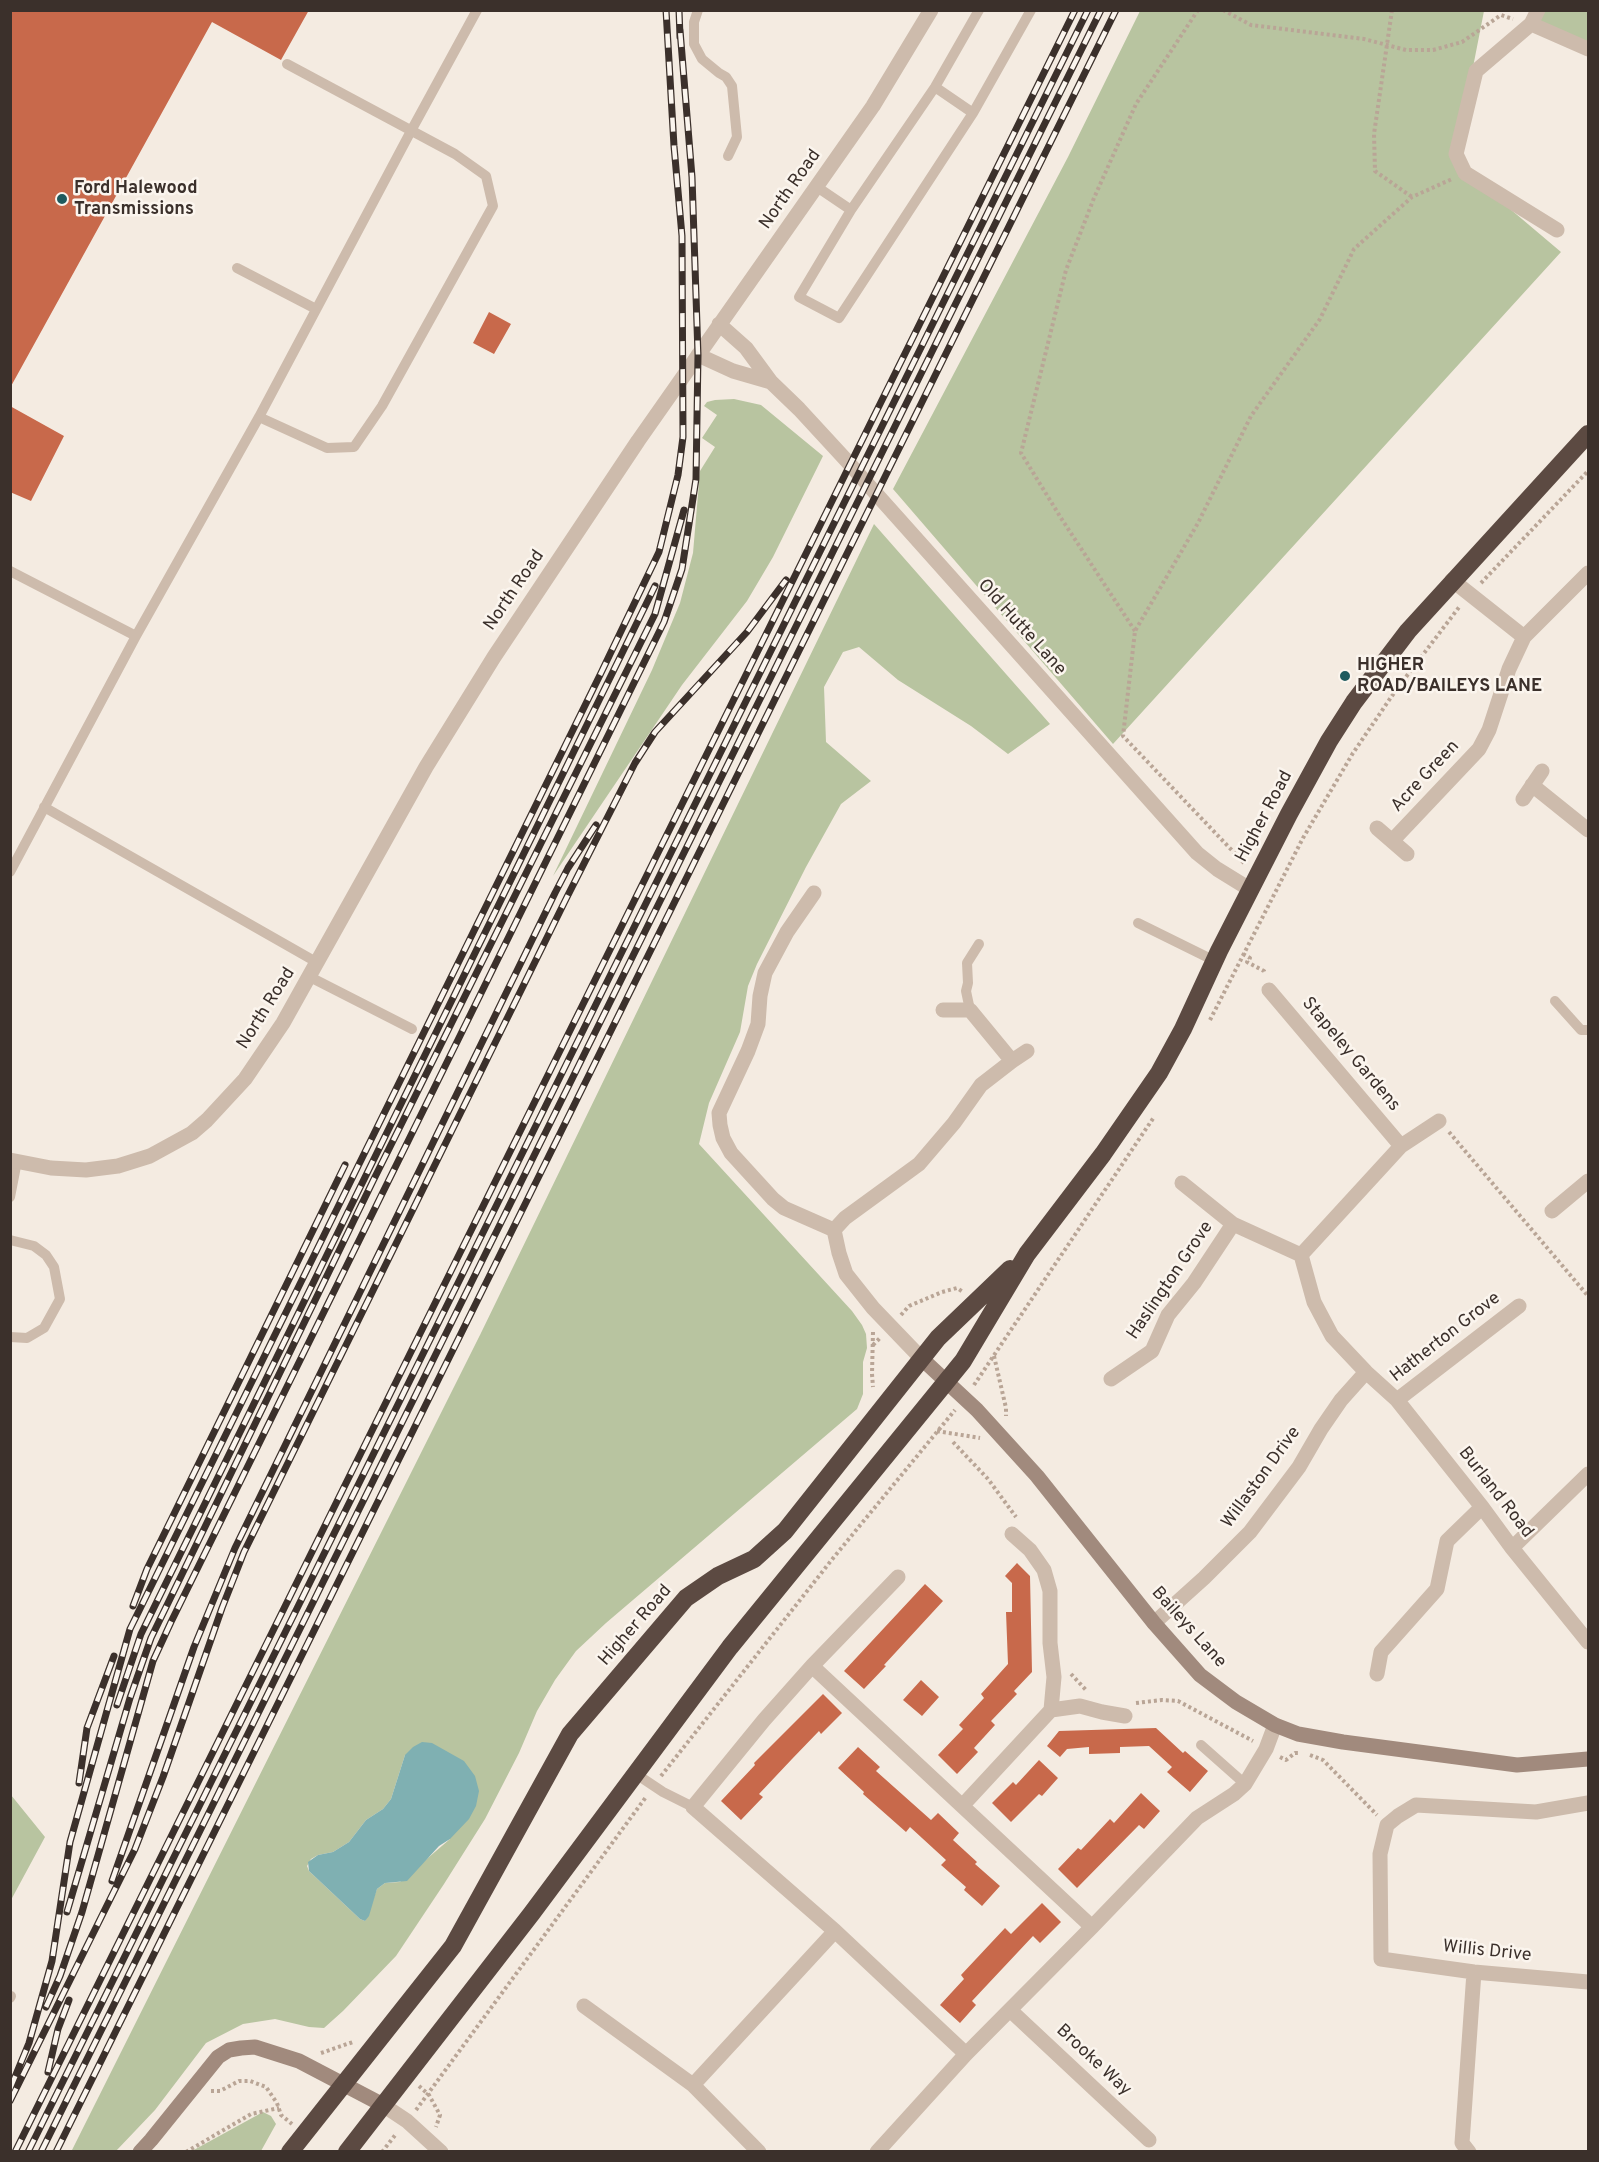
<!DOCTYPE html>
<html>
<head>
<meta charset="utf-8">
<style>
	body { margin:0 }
	#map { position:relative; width:1599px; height:2162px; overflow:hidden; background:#f4ebe1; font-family:Overpass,sans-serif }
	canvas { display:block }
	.frame { position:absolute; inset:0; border:12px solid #3b302b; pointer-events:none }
</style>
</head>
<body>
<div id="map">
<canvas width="1599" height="2162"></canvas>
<div class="frame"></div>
</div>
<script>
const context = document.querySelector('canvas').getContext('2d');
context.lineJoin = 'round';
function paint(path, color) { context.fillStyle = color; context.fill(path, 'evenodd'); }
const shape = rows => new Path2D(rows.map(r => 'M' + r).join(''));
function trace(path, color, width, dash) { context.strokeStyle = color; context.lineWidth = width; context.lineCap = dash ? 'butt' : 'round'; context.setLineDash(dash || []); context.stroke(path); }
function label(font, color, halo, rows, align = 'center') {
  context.font = font + ' Overpass,sans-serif'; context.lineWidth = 5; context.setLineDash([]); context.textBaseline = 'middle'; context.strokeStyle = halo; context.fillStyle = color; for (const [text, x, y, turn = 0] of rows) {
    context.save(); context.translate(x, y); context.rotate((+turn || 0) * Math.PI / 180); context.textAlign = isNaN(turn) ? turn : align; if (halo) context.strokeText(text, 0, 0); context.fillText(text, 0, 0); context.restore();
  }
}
paint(shape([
	[1140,11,1484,11,1456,154,1477,181,1561,252,1113,744,893,489,1068,157],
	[1538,11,1588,11,1588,56,1531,24],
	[734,399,761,405,823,456,773,557,747,601,682,685,553,876,652,670,680,603,693,553,700,471,715,447,702,438,717,415,704,406,707,402,715,400],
	[874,524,1050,724,1008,754,971,726,898,680,859,647,843,652,824,687,826,742,871,781,841,804,806,867,757,964,748,986,740,1032,709,1103,699,1144,852,1311,862,1325,866,1334,867,1348,863,1362,863,1394,857,1409,606,1623,576,1651,555,1680,537,1711,519,1753,485,1819,444,1884,396,1956,343,2011,324,2028,309,2027,275,2019,243,2024,206,2043,155,2110,116,2151,71,2152,480,1335],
	[405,1755,450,1839,400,1882,385,1883,377,1889,365,1921,360,1919,309,1871,307,1866,311,1859,318,1855,333,1852,349,1842,366,1820,383,1809,391,1799],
	[11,1795,45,1837,11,1900],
	[263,2112,271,2116,276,2124,261,2151,192,2151]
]), '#b8c4a0');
paint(shape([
	[422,1742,432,1743,464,1761,475,1776,479,1791,476,1806,469,1819,450,1839,439,1846,407,1881,385,1883,377,1889,369,1916,365,1921,360,1919,309,1871,308,1862,318,1855,333,1852,349,1842,366,1820,383,1809,391,1799,405,1755,413,1747]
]), '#7fb0b2');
paint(shape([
	[10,10,309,10,281,60,212,22,10,388],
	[489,312,511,324,494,354,473,343],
	[10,406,64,436,31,501,10,492],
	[1017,1563,1030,1576,1032,1672,1014,1691,1017,1694,991,1721,995,1725,974,1748,978,1752,957,1774,938,1755,963,1729,959,1725,984,1698,981,1694,1008,1664,1006,1612,1012,1612,1012,1583,1005,1576],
	[925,1584,943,1601,884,1665,886,1666,864,1689,844,1671],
	[921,1680,939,1697,922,1716,903,1700],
	[823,1694,842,1713,821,1734,819,1731,792,1759,759,1794,763,1797,741,1820,721,1801,755,1765,754,1763],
	[1156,1728,1183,1753,1185,1751,1208,1771,1190,1792,1167,1772,1172,1767,1149,1746,1120,1747,1120,1753,1089,1754,1089,1747,1067,1749,1060,1757,1047,1746,1059,1731],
	[858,1747,880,1767,876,1771,931,1820,938,1813,959,1833,953,1840,977,1862,975,1864,1000,1886,982,1906,964,1890,966,1887,941,1865,946,1860,910,1827,906,1832,863,1794,864,1792,838,1768],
	[1039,1760,1058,1778,1042,1796,1039,1794,1011,1822,992,1803,1013,1782,1016,1785],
	[1141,1793,1160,1811,1144,1829,1139,1825,1077,1888,1058,1869,1078,1848,1081,1850,1110,1819,1114,1823],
	[1042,1903,1061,1922,1040,1943,1033,1936,972,2001,976,2005,960,2023,940,2005,964,1979,961,1975,1005,1928,1011,1934]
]), '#c8694b');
trace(shape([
	[1223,10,1251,25,1364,39,1406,50,1433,50,1462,42,1501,15,1513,19],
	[1392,10,1374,134,1375,171,1412,197],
	[1481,583,1588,471],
	[1135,631,1061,518,1021,453,1066,270,1094,198,1136,104,1198,10],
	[1244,863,1123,736,1135,631,1198,523,1251,416,1320,319,1354,249,1412,197,1452,179],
	[1243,954,1250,958,1247,962,1264,971,1265,974],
	[1210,1020,1303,838,1353,753,1396,690,1460,606],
	[1449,1132,1588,1296],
	[901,1315,909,1306,942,1292,957,1288,963,1292],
	[873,1332,872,1374,873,1387],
	[873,1345,880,1338],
	[994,1356,1006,1408,1006,1416],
	[974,1385,1154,1117],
	[937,1431,980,1438],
	[953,1442,988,1479,1016,1517],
	[1071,1674,1086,1690],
	[1136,1703,1162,1700,1178,1701,1253,1741],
	[1310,1755,1323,1760,1377,1815],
	[1280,1757,1286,1760,1295,1753,1299,1753],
	[661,1776,834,1557,955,1410],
	[321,2053,353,2042],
	[419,2086,429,2095,440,2115,436,2127],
	[211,2091,220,2091,239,2081,250,2081,266,2087,277,2103,281,2115,292,2124],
	[416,2110,646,1797],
	[186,2152,251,2114,279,2108],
	[382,2152,396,2134]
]), '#b9a596', 4, [3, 3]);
trace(shape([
	[698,10,694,22,694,44,702,59,719,73,726,77,732,86,737,137,728,156],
	[979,10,935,87,851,210,799,297,839,318,973,113,1031,10],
	[935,87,973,113],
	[817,187,851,210],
	[237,268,316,309],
	[259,417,327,448,354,447,382,406,493,206,486,176,455,154,287,64],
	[10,571,136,636],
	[44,807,318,963],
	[10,872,136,636,259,417,411,131,477,10],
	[1138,923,1215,961],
	[310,977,412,1029],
	[1555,1001,1581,1030,1588,1030],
	[970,1010,966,991,968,983,967,963,979,944],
	[10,1197,17,1161],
	[10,1240,34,1246,46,1255,54,1267,60,1299,44,1328,27,1338,10,1337],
	[1201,1745,1245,1784],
	[636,1774,663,1792,693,1807],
	[10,1998,11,1996]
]), '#cdbbac', 10);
trace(shape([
	[1538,10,1531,24,1476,71,1456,154,1465,173,1557,230],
	[1531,24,1588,49],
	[719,324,746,348,771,382,799,409,846,460,1197,853,1217,869,1251,890],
	[698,355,733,371,771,382],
	[1524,637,1588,573],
	[1532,785,1588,830],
	[1523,799,1542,771],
	[1377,828,1407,854],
	[1392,841,1479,749,1489,730,1509,669,1524,637,1452,580],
	[814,893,787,932,765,973,760,996,758,1024,748,1051,719,1113,720,1125,723,1138,731,1153,773,1199,784,1208,834,1230],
	[1269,990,1401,1146],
	[943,1010,970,1010,1012,1061],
	[10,1160,51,1168,86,1170,118,1166,150,1156,192,1133,207,1120,245,1079,283,1023,426,767,494,657,638,441,873,106,931,10],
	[1182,1183,1233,1224,1301,1255,1314,1302,1332,1336,1366,1372,1397,1400,1482,1507,1512,1548,1588,1642],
	[1552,1211,1588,1181],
	[1301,1255,1401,1146,1439,1121],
	[921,1358,873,1308,846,1274,839,1253,834,1230,845,1218,919,1164,954,1123,981,1085,1012,1061,1027,1051],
	[1111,1379,1152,1351,1168,1315,1194,1283,1233,1224],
	[1397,1400,1519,1306],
	[1012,1534,1030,1550,1044,1570,1050,1591,1050,1643,1054,1677,1051,1710],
	[1512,1548,1588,1474],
	[898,1577,812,1666,764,1720,693,1807,835,1931,966,2054],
	[1154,1623,1204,1578,1250,1532,1299,1467,1321,1429,1341,1400,1366,1372],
	[812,1666,1092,1927],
	[1377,1674,1381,1652,1437,1589,1447,1541,1482,1507],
	[1588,1803,1536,1812,1416,1805,1398,1816,1387,1825,1380,1854,1381,1959,1474,1972,1588,1982],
	[963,1805,1051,1710,1080,1706,1102,1712,1125,1716],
	[584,2006,693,2085,759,2152],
	[1010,2010,1149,2140],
	[693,2085,835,1931],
	[383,2105,407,2121,441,2152],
	[877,2152,966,2054,1092,1927,1197,1818,1234,1794,1245,1784,1266,1749,1275,1725],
	[1469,2152,1462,2143,1474,1972]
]), '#cdbbac', 15);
trace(shape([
	[921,1358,977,1410,1037,1476,1154,1623,1200,1675,1236,1702,1275,1725,1298,1734,1343,1742,1517,1765,1588,1759],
	[140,2152,151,2140,218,2057,229,2050,241,2048,255,2047,299,2061,383,2105]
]), '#a18a7d', 15);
trace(shape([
	[290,2152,453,1946,570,1734,686,1598,718,1576,754,1559,785,1531,938,1338,1010,1269],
	[347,2152,532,1913,730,1647,963,1361,1027,1254,1103,1154,1159,1073,1183,1029,1219,951,1289,814,1329,741,1354,702,1408,631,1588,434]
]), '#5c4a42', 18);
const rail = shape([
	[679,10,680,37],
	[133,1606,147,1569,345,1165],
	[117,1705,141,1634,655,586],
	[79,1783,87,1728,114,1656],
	[112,1881,194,1647,235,1548,555,893,568,868,596,825],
	[67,1912,130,1698,151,1638,373,1181,655,614,684,510],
	[46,2007,60,1976,82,1912,153,1661,171,1622,664,622,682,569,696,479,698,355,692,177,680,30],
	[48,2072,58,2029,69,2000],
	[10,2089,29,2043,52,1961,70,1842,130,1629,600,675,659,552,678,475,683,437,682,236,674,146,666,10],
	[10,2101,135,1849,163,1777,222,1608,244,1552,567,897,635,763,655,732,747,632,786,580],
	[15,2152,1075,10],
	[28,2152,1088,10],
	[41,2152,1101,10],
	[56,2152,1116,10]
]);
trace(rail, '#3b302b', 7);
trace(rail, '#fbf5ee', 4.5, [14]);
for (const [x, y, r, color] of [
	[62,199,6,"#1f5a5e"],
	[1345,676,6,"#1f5a5e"]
]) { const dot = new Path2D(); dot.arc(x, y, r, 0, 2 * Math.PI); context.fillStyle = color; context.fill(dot); trace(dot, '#fbf5ee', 2); }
label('bold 18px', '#3b302b', '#fbf5ee', [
	["Ford Halewood",74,189],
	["Transmissions",74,210],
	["HIGHER",1357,666],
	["ROAD/BAILEYS LANE",1357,687]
], 'left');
label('18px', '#3b302b', '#fbf5ee', [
	["North Road",791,190,-55],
	["North Road",515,591,-56],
	["Old Hutte Lane",1021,628,48],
	["Acre Green",1426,777,-47],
	["Higher Road",1265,817,-62],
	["North Road",267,1009,-58],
	["Stapeley Gardens",1350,1055,50],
	["Haslington Grove",1171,1281,-56],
	["Hatherton Grove",1446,1338,-38],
	["Willaston Drive",1262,1478,-54],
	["Burland Road",1495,1493,52],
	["Higher Road",636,1626,-49],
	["Baileys Lane",1188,1628,48],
	["Willis Drive",1487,1952,6],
	["Brooke Way",1093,2061,43]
]);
</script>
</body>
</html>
